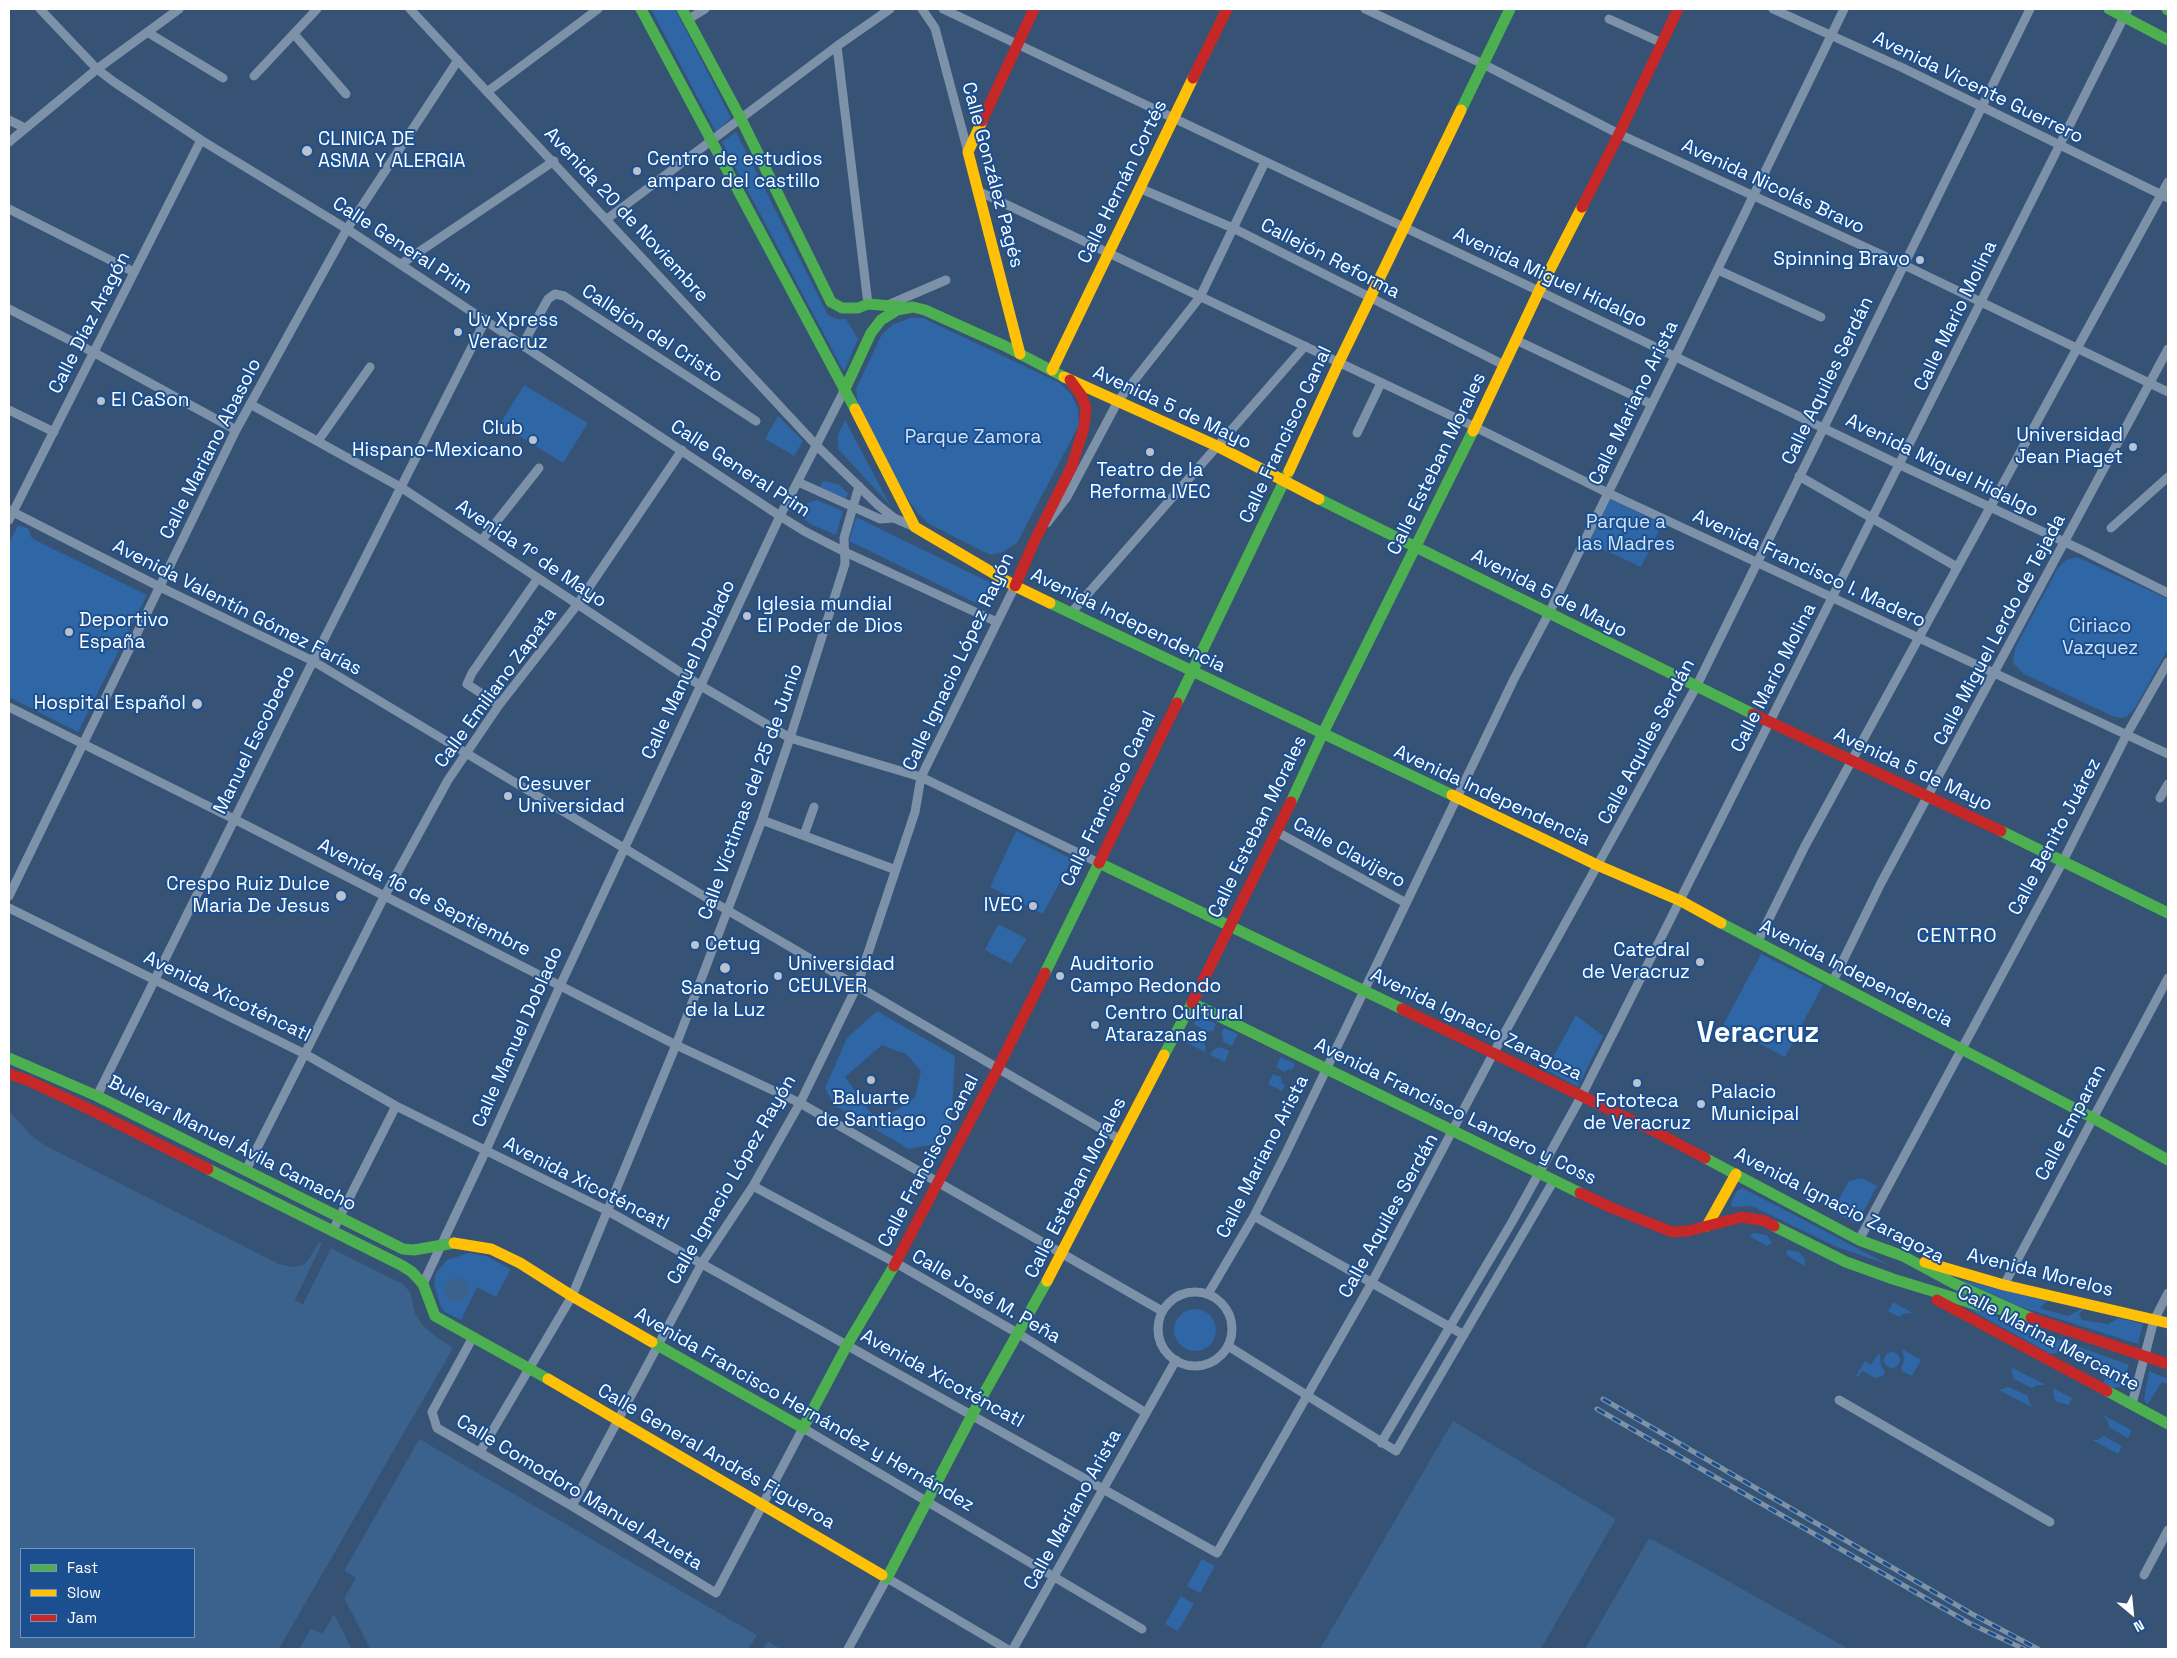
<!DOCTYPE html>
<html>
<head>
<meta charset="utf-8">
<style>
	body { margin:0 }
	#map { position:relative; width:2177px; height:1658px; overflow:hidden; background:#365274; font-family:"Space Grotesk",sans-serif }
	canvas { display:block }
	.frame { position:absolute; inset:0; border:10px solid #fff; pointer-events:none }
	.legend { position:absolute; left:20px; top:1548px; width:175px; height:90px; box-sizing:border-box; background:#1b4f8f; border:1px solid #7695bc; margin:0; padding:6px 9px; list-style:none; font-size:15px; color:#fff }
	.legend li { display:flex; align-items:center; gap:10px; height:25px }
	.legend b { width:25px; border:1px solid #7695bc }
	.north { position:absolute; left:2107px; top:1588px; width:50px; height:50px; -webkit-text-stroke:4px #1b4f8f; paint-order:stroke; rotate:152deg; font-size:14px; font-weight:700; line-height:20px; text-align:center; color:#fff }
	.north::after { content:''; display:block; margin:auto; width:18px; height:22px; background:#fff; clip-path:polygon(50% 0,100% 100%,50% 72%,0 100%) }
</style>
</head>
<body>
<div id="map">
<canvas width="2177" height="1658"></canvas>
<div class="frame"></div>
<ul class="legend">
<li><b style="height:6px;background:#4caf50"></b>Fast</li>
<li><b style="height:6px;background:#ffc107"></b>Slow</li>
<li><b style="height:6px;background:#c62828"></b>Jam</li>
</ul>
<div class="north">N</div>
</div>
<script>
const context = document.querySelector('canvas').getContext('2d');
context.lineJoin = 'round';
function paint(path, color) { context.fillStyle = color; context.fill(path, 'evenodd'); }
const shape = rows => new Path2D(rows.map(r => 'M' + r).join(''));
function trace(path, color, width, dash) { context.strokeStyle = color; context.lineWidth = width; context.lineCap = dash ? 'butt' : 'round'; context.setLineDash(dash || []); context.stroke(path); }
function label(font, color, halo, rows, align = 'center') {
  context.font = font + ' "Space Grotesk",sans-serif'; context.lineWidth = 4; context.setLineDash([]); context.textBaseline = 'middle'; context.strokeStyle = halo; context.fillStyle = color; for (const [text, x, y, turn = 0] of rows) {
    context.save(); context.translate(x, y); context.rotate((+turn || 0) * Math.PI / 180); context.textAlign = isNaN(turn) ? turn : align; if (halo) context.strokeText(text, 0, 0); context.fillText(text, 0, 0); context.restore();
  }
}
paint(shape([
	[651,9,675,9,731,118,716,132],
	[736,132,828,315,837,319,846,319,858,339,844,372,722,142],
	[910,318,923,318,1060,383,1071,394,1078,409,1079,425,1017,543,1003,552,990,555,929,524,917,512,904,493,859,409,856,389,882,334,894,324],
	[524,385,588,423,563,463,500,424],
	[778,416,803,441,794,456,765,439],
	[845,420,890,505,838,449,838,435],
	[823,481,838,484,848,493,846,499,820,487],
	[1610,499,1662,524,1641,567,1589,543],
	[817,500,843,511,836,535,810,524,803,517,802,509,808,503],
	[856,517,991,583,980,605,849,541],
	[18,525,29,529,31,537,35,540,147,595,78,732,9,697,9,543],
	[2077,557,2168,599,2168,649,2135,708,2126,717,2120,718,2112,716,2024,674,2013,663,2015,648,2058,568,2066,560],
	[1016,831,1072,859,1043,914,990,887],
	[998,924,1027,939,1011,964,985,950],
	[1761,954,1823,985,1785,1057,1723,1025],
	[877,1011,955,1056,951,1131,946,1142,909,1149,835,1106,825,1088,847,1038],
	[882,1045,906,1054,921,1071,915,1098,895,1111,874,1117,845,1077],
	[1198,1015,1216,1024,1213,1031,1207,1032,1194,1024],
	[1576,1015,1603,1036,1578,1087,1546,1070],
	[1224,1028,1238,1034,1232,1046,1223,1042,1223,1036,1221,1033],
	[1190,1032,1204,1039,1204,1042,1206,1047,1205,1052,1185,1042],
	[1220,1047,1229,1051,1225,1062,1210,1055,1213,1050],
	[1281,1057,1295,1064,1292,1070,1288,1069,1284,1072,1276,1067],
	[1273,1074,1281,1077,1282,1083,1285,1085,1282,1091,1268,1084],
	[1862,1178,1877,1186,1857,1224,1832,1211,1849,1181],
	[1742,1188,1783,1209,1889,1265,1837,1247,1758,1209,1751,1206,1732,1207,1731,1203,1737,1191],
	[1754,1233,1767,1235,1772,1243,1767,1246,1749,1236],
	[1786,1250,1799,1252,1805,1259,1805,1266,1788,1256],
	[469,1253,486,1256,511,1269,496,1297,477,1287,461,1320,445,1312,441,1307,434,1284,436,1273,447,1260],
	[1958,1279,2047,1301,2040,1308,2068,1316,2081,1309,2084,1309,2079,1314,2082,1320,2108,1324,2119,1318,2143,1324,2138,1344,2021,1307],
	[1954,1301,2129,1365,2124,1382,2120,1387,2112,1388,2104,1383,2105,1376,2095,1370,2096,1365,2059,1352,2051,1354],
	[1893,1302,1913,1313,1903,1314,1899,1317,1888,1311],
	'1174 1330a21 21 0 1 1 42 0a21 21 0 1 1-42 0Z',
	[1902,1349,1921,1360,1912,1376,1903,1372,1901,1368,1904,1360],
	'1884 1360a8 8 0 1 1 16 0a8 8 0 1 1-16 0Z',
	[1878,1354,1880,1355,1881,1367,1885,1370,1883,1376,1875,1378,1862,1371,1858,1377,1856,1376,1865,1361,1871,1365],
	[2011,1367,2046,1385,2037,1385,2032,1388,2014,1379],
	[2149,1371,2168,1379,2168,1384,2162,1382,2147,1405,2144,1399],
	[2009,1387,2028,1396,2029,1402,2033,1408,1999,1390],
	[2053,1388,2072,1398,2069,1405,2055,1401],
	[2103,1415,2132,1430,2128,1438,2109,1427,2108,1422],
	[2104,1436,2122,1446,2118,1454,2092,1440,2097,1440],
	[1202,1559,1215,1566,1200,1593,1187,1586],
	[1181,1596,1194,1604,1178,1631,1165,1624]
]), '#2f66a5');
paint(shape([
	[9,1111,33,1137,44,1145,279,1264,293,1267,303,1265,308,1260,319,1242,322,1244,295,1300,303,1304,331,1248,403,1284,410,1292,415,1313,422,1325,435,1336,453,1348,279,1649,9,1649],
	[21,1549,194,1549,194,1637,21,1637],
	'445 1290a12 12 0 1 1 24 0a12 12 0 1 1-24 0Z',
	[1453,1421,1616,1519,1541,1649,1320,1649],
	[419,1439,781,1649,370,1649,344,1598,356,1578,344,1571],
	[1649,1538,1703,1567,1847,1648,1585,1649],
	[334,1614,352,1649,299,1649,311,1628,322,1634]
]), '#3b618d');
paint(shape([
	[322,1244,325,1245,298,1299,302,1301,329,1247,331,1248,303,1304,295,1300],
	[405,1431,407,1432,282,1649,279,1649],
	[417,1438,419,1439,344,1570,356,1578,344,1598,370,1649,367,1649,341,1599,352,1578,341,1570],
	[1616,1519,1618,1521,1544,1649,1541,1649],
	[1647,1536,1649,1538,1585,1649,1582,1649],
	[334,1611,355,1649,352,1649,334,1614,322,1634,311,1628,299,1649,296,1649,309,1626,321,1631],
	[757,1635,768,1642,763,1649,748,1649]
]), '#365274');
trace(shape([
	[40,9,97,69,114,82,201,140,347,229,780,516,804,531,845,552,997,622],
	[410,9,816,445,878,505,894,518,915,527],
	[922,9,935,28,968,152],
	[943,9,1539,291,1900,465,2084,551,2168,593],
	[1365,9,1483,64,1619,134,1904,265,2168,392],
	[1773,9,1903,68,2168,198],
	[1609,19,1662,43],
	[687,20,705,9],
	[147,32,223,78],
	[294,34,346,94],
	[837,46,868,304],
	[254,76,317,9],
	[487,92,598,9],
	[9,120,25,128],
	[9,142,97,69,179,9],
	[1139,188,1233,228,1504,365],
	[978,191,1475,427,1608,493,2168,754],
	[9,209,134,272],
	[607,219,837,46,890,9],
	[401,264,554,161],
	[1718,270,1821,317],
	[888,305,946,280],
	[9,309,93,352,236,430],
	[1516,340,1651,404],
	[523,344,548,299,555,294,564,296,756,421],
	[250,404,402,488,701,686,790,738,921,777,1099,863],
	[9,410,54,432],
	[1357,433,1381,383],
	[318,441,370,367],
	[1799,476,1957,567],
	[798,482,880,519,894,518],
	[9,510,160,587,313,661,727,910,1119,1139],
	[9,520,201,140],
	[1047,523,1067,497,1118,401,1200,297,1265,162],
	[2111,528,2168,477],
	[482,540,539,468],
	[1071,613,1305,346],
	[499,705,467,684,472,673,538,578],
	[9,707,234,819,676,1045,800,1103,1162,1311],
	[2160,798,2168,784],
	[762,820,896,870],
	[1277,832,1406,903],
	[804,835,814,807],
	[9,896,236,430,347,229,458,60],
	[9,908,305,1054,396,1106,606,1210,1217,1553,1371,1284,1493,1054,1696,687,2030,9],
	[1757,943,1805,846,2168,182],
	[1833,981,1881,883,2168,349],
	[97,1096,313,661,486,319],
	[246,1170,384,897,448,780,499,705,577,605,682,450],
	[753,1186,896,1263,1019,1334,1146,1413],
	[1254,1216,1464,1335],
	[333,1230,396,1106],
	[1859,1240,2063,861,2127,734,2168,662],
	[423,1284,486,1150,560,986,780,516,844,391],
	[2004,1285,2168,978],
	'1158 1329a37 37 0 1 1 74 0a37 37 0 1 1-74 0Z',
	[1208,1294,1254,1216,1285,1155,1514,679,1549,613,1675,357,1844,9],
	[473,1337,432,1412,437,1428,572,1506,716,1593,803,1428,1142,1629],
	[1228,1346,1396,1451,1554,1180],
	[1839,1400,2050,1522],
	[2132,1404,2154,1320,2168,1293],
	[1381,1443,1512,1222,1582,1095,2128,9],
	[480,1452,572,1296,676,1045,762,820,790,738,845,564,844,538,859,486],
	[572,1506,702,1263,753,1186,800,1103,857,986,915,812,921,777,1015,586],
	[2144,1575,2168,1530],
	[848,1649,887,1578,1007,1649],
	[1013,1649,1176,1360]
]), '#7d92a8', 9);
trace(shape([
	[641,9,855,409],
	[682,9,741,119,831,302,842,308,858,308,868,304,903,307],
	[2109,9,2168,40],
	[2167,9,2168,10],
	[1461,110,1510,9],
	[844,391,871,333,881,320,897,310,913,307,925,310,1005,346,1064,377],
	[1319,499,1753,714],
	[1050,603,1452,795],
	[1177,703,1289,471],
	[1291,802,1322,735,1473,431],
	[2001,831,2168,913],
	[1721,923,2093,1118,2168,1160],
	[1045,973,1099,863,1402,1009],
	[1164,1055,1192,1003,1580,1193],
	[9,1058,97,1096,403,1249,414,1250,454,1243],
	[1705,1158,1859,1240,1903,1256,1953,1283,2031,1318],
	[208,1169,401,1265,412,1272,423,1284,435,1316,548,1379],
	[1774,1226,1846,1262,1893,1279,1981,1306,2012,1311],
	[652,1342,803,1428,847,1345,894,1266],
	[2107,1391,2168,1424],
	[882,1575,887,1578,972,1415,1047,1281]
]), '#4caf50', 11);
trace(shape([
	[982,121,968,152,1020,354],
	[1052,370,1193,78],
	[1064,377,1217,446,1319,499],
	[855,409,915,527,1015,586,1050,603],
	[1473,431,1539,291,1582,207],
	[1289,471,1339,362,1461,110],
	[1452,795,1597,865,1681,901,1721,923],
	[1707,1226,1736,1174],
	[454,1243,491,1249,520,1263,572,1296,652,1342],
	[1925,1262,2004,1285,2168,1323],
	[1047,1281,1164,1055],
	[548,1379,882,1575]
]), '#ffc107', 11);
trace(shape([
	[1193,78,1227,9],
	[982,121,1034,9],
	[1582,207,1619,134,1678,9],
	[1015,586,1034,542,1072,466,1084,427,1086,408,1081,395,1070,380],
	[1753,714,2001,831],
	[1099,863,1177,703],
	[1192,1003,1291,802],
	[1402,1009,1654,1131,1705,1158],
	[9,1074,27,1080,89,1109,208,1169],
	[1580,1193,1612,1208,1672,1232,1688,1231,1742,1217,1765,1221,1774,1226],
	[894,1266,998,1068,1045,973],
	[1937,1300,2107,1391]
]), '#c62828', 11);
const rail = shape([
	[1603,1399,1972,1614,2038,1649],
	[1597,1409,1969,1623,2024,1649]
]);
trace(rail, '#7e92a7', 5);
trace(rail, '#1b4f8f', 3, [9]);
trace(shape([
	[2031,1318,2168,1364]
]), '#c62828', 11);
for (const [x, y, r, color] of [
	[307,151,6,"#b9c2ce"],
	[637,171,5,"#b9c2ce"],
	[1920,260,5,"#b9c2ce"],
	[458,332,5,"#b9c2ce"],
	[101,401,5,"#b9c2ce"],
	[533,440,5,"#b9c2ce"],
	[2133,447,5,"#b9c2ce"],
	[1150,452,5,"#b9c2ce"],
	[747,616,5,"#b9c2ce"],
	[69,632,5,"#b9c2ce"],
	[197,704,6,"#b9c2ce"],
	[508,796,5,"#b9c2ce"],
	[341,896,6,"#b9c2ce"],
	[1033,906,5,"#b9c2ce"],
	[695,945,5,"#b9c2ce"],
	[1700,962,5,"#b9c2ce"],
	[725,968,6,"#b9c2ce"],
	[778,976,5,"#b9c2ce"],
	[1060,976,5,"#b9c2ce"],
	[1095,1025,5,"#b9c2ce"],
	[871,1080,5,"#b9c2ce"],
	[1637,1083,5,"#b9c2ce"],
	[1701,1104,5,"#b9c2ce"]
]) { const dot = new Path2D(); dot.arc(x, y, r, 0, 2 * Math.PI); context.fillStyle = color; context.fill(dot); trace(dot, '#1b4f8f', 2); }
label('19px', '#fff', '#1b4f8f', [
	["Avenida Vicente Guerrero",1978,88,26],
	["Calle González Pagés",992,175,75],
	["Calle Hernán Cortés",1123,182,-64],
	["Avenida Nicolás Bravo",1773,187,25],
	["Avenida 20 de Noviembre",626,215,47],
	["Calle General Prim",402,246,33],
	["Callejón Reforma",1330,259,27],
	["Avenida Miguel Hidalgo",1550,278,25],
	["Calle Mario Molina",1956,316,-64],
	["Calle Díaz Aragón",90,323,-63],
	["Callejón del Cristo",652,334,33],
	["Calle Aquiles Serdán",1828,381,-64],
	["Calle Mariano Arista",1634,403,-64],
	["Avenida 5 de Mayo",1172,408,25],
	["Calle Francisco Canal",1286,435,-65],
	["Calle Mariano Abasolo",211,449,-63],
	["Calle Esteban Morales",1437,464,-64],
	["Avenida Miguel Hidalgo",1942,466,26],
	["Calle General Prim",740,469,33],
	["Avenida 1º de Mayo",531,554,34],
	["Avenida Francisco I. Madero",1809,569,25],
	["Avenida 5 de Mayo",1549,594,27],
	["Avenida Valentín Gómez Farías",237,608,27],
	["Avenida Independencia",1128,621,26],
	["Calle Miguel Lerdo de Tejada",2000,630,-62],
	["Calle Ignacio López Rayón",959,662,-65],
	["Calle Manuel Doblado",689,670,-65],
	["Calle Mario Molina",1774,678,-63],
	["Calle Emiliano Zapata",496,688,-54],
	["Manuel Escobedo",255,740,-64],
	["Calle Aquiles Serdán",1647,742,-62],
	["Avenida 5 de Mayo",1913,770,25],
	["Calle Víctimas del 25 de Junio",751,792,-70],
	["Avenida Independencia",1492,796,25],
	["Calle Francisco Canal",1109,799,-64],
	["Calle Esteban Morales",1258,827,-64],
	["Calle Benito Juárez",2055,837,-62],
	["Calle Clavijero",1349,853,29],
	["Avenida 16 de Septiembre",424,898,27],
	["Avenida Independencia",1856,974,27],
	["Avenida Xicoténcatl",227,997,26],
	["Avenida Ignacio Zaragoza",1476,1025,26],
	["Calle Manuel Doblado",518,1037,-66],
	["Avenida Francisco Landero y Coss",1455,1112,26],
	["Calle Emparan",2071,1123,-62],
	["Bulevar Manuel Ávila Camacho",232,1144,27],
	["Calle Mariano Arista",1263,1157,-63],
	["Calle Francisco Canal",929,1161,-62],
	["Calle Ignacio López Rayón",732,1180,-60],
	["Avenida Xicoténcatl",586,1184,27],
	["Calle Esteban Morales",1076,1188,-63],
	["Avenida Ignacio Zaragoza",1839,1206,27],
	["Calle Aquiles Serdán",1389,1216,-61],
	["Avenida Morelos",2040,1273,14],
	["Calle José M. Peña",986,1297,30],
	["Calle Marina Mercante",2048,1339,28],
	["Avenida Xicoténcatl",942,1379,29],
	["Avenida Francisco Hernández y Hernández",804,1410,30],
	["Calle General Andrés Figueroa",716,1457,30],
	["Calle Comodoro Manuel Azueta",579,1493,31],
	["Calle Mariano Arista",1073,1510,-61]
]);
label('19px', '#fff', '#1b4f8f', [
	["CLINICA DE",318,140],
	["ASMA Y ALERGIA",318,162],
	["Centro de estudios",647,160],
	["amparo del castillo",647,182],
	["Spinning Bravo",1910,260,"right"],
	["Uv Xpress",468,321],
	["Veracruz",468,343],
	["El CaSon",111,401],
	["Club",523,429,"right"],
	["Hispano-Mexicano",523,451,"right"],
	["Universidad",2123,436,"right"],
	["Jean Piaget",2123,458,"right"],
	["Teatro de la",1150,471,"center"],
	["Reforma IVEC",1150,493,"center"],
	["Iglesia mundial",757,605],
	["El Poder de Dios",757,627],
	["Deportivo",79,621],
	["España",79,643],
	["Hospital Español",186,704,"right"],
	["Cesuver",518,785],
	["Universidad",518,807],
	["Crespo Ruiz Dulce",330,885,"right"],
	["Maria De Jesus",330,907,"right"],
	["IVEC",1023,906,"right"],
	["Cetug",705,945],
	["Catedral",1690,951,"right"],
	["de Veracruz",1690,973,"right"],
	["Universidad",788,965],
	["CEULVER",788,987],
	["Auditorio",1070,965],
	["Campo Redondo",1070,987],
	["Sanatorio",725,989,"center"],
	["de la Luz",725,1011,"center"],
	["Centro Cultural",1105,1014],
	["Atarazanas",1105,1036],
	["Palacio",1711,1093],
	["Municipal",1711,1115],
	["Baluarte",871,1099,"center"],
	["de Santiago",871,1121,"center"],
	["Fototeca",1637,1102,"center"],
	["de Veracruz",1637,1124,"center"]
], 'left');
label('19px', '#cfe3fa', '#1b4f8f', [
	["Parque Zamora",973,438],
	["Parque a",1626,523],
	["las Madres",1626,545],
	["Ciriaco",2100,627],
	["Vazquez",2100,649]
]);
context.letterSpacing = '1px';
label('20px', '#fff', '#1b4f8f', [
	["CENTRO",1957,937]
]);
context.letterSpacing = '0px';
label('bold 29px', '#fff', '#1b4f8f', [
	["Veracruz",1758,1034]
]);
</script>
</body>
</html>
